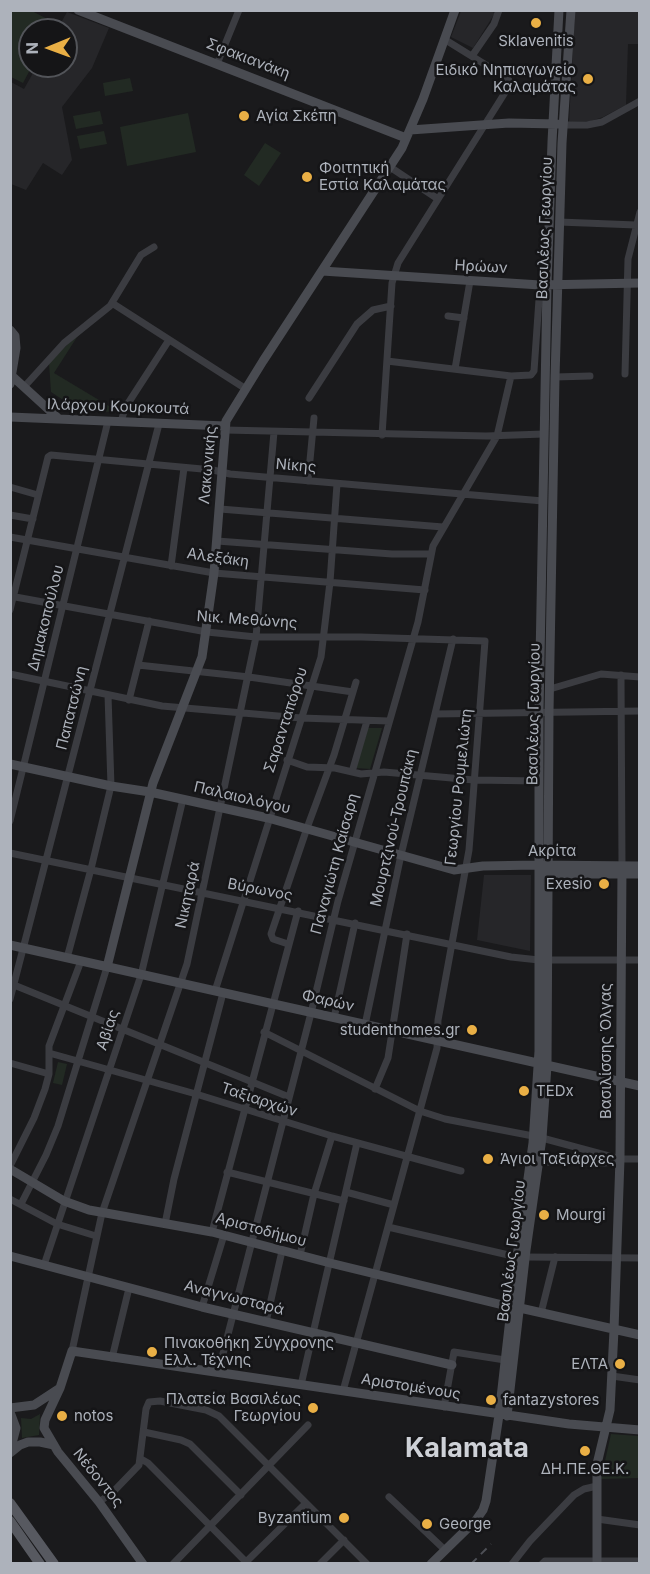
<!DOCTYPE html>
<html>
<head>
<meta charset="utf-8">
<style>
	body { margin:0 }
	#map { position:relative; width:650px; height:1574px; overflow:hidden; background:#1a1a1c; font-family:Inter,sans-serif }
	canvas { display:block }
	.frame { position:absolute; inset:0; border:12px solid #adb2bb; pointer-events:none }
	.north { position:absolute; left:18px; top:18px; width:60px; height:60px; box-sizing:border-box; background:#151517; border:2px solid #525459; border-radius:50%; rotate:269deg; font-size:16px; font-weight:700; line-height:24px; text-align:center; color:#adb2bb }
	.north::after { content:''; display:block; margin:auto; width:21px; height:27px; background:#e9af45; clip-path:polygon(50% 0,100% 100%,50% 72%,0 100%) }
</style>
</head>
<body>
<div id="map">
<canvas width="650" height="1574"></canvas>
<div class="frame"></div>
<div class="north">N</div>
</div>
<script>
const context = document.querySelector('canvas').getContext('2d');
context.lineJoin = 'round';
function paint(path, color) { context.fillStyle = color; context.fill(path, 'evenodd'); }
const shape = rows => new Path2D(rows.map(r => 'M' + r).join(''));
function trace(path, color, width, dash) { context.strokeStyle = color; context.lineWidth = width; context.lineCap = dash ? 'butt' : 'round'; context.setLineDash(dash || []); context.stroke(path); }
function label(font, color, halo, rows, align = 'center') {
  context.font = font + ' Inter,sans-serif'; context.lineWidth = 5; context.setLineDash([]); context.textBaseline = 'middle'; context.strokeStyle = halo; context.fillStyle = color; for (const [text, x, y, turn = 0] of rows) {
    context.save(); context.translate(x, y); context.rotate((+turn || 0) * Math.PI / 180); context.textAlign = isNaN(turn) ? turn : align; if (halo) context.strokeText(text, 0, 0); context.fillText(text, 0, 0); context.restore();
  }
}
paint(shape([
	[461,11,490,11,495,13,473,48,451,37],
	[575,11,639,11,639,44,628,44,626,105,603,117,591,121,569,122],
	[67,12,109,28,92,68,62,107,72,160,62,175,43,163,26,190,11,184,11,82,24,89,37,66,66,66,66,30,57,30],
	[484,875,531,875,530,951,477,940]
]), '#262629');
paint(shape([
	[10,11,32,11,55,23,51,30,30,30,30,66,32,66,23,83,11,77],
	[130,78,133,91,105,96,103,83],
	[100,111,103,124,76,129,73,116],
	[188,113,196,152,127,166,120,127],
	[104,131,107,144,80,149,77,136],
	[265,143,281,153,259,186,244,175],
	[84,331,77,337,54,373,119,412,80,411,51,392,49,363,73,339],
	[368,728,382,728,370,769,356,768],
	[58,1062,67,1064,62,1085,53,1083],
	[40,1414,39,1435,22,1438,21,1418,31,1419],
	[611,1434,639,1436,639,1478,601,1479]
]), '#222a23');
trace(shape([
	[472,56,494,24,499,10],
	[217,64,239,10],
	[563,125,587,125,602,122,640,101],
	[390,167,438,199],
	[559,222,636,225],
	[112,303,246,389],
	[448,316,464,318],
	[387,361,511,376,531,375,534,371,540,285],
	[455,369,470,281],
	[625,374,628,259,640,212],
	[555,377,590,376],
	[24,387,64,343,110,306,141,255,154,247],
	[309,398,357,324,373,310,391,306],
	[121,422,125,408,169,340],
	[225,430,486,436,544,434],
	[382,435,392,283,398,263,511,83,507,78,444,39],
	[308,481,314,418],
	[10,487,38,495],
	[220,509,443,527],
	[10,515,33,519],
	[10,537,214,573,425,590],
	[217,541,392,554,431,554],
	[171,566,184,468],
	[10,596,207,632,256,637,361,637,485,641,469,850,438,1020,437,1048,343,1391],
	[10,610,48,457,51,455,213,470,230,474,543,501],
	[138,665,249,677,353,692],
	[10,674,162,706,301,718,389,721],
	[621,675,622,866],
	[550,689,601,674,640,677],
	[129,700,149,621],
	[435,714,640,711],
	[287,760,307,767,335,768,361,774,384,772,474,780,539,781],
	[352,772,367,721],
	[10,821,108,421],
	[10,853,511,957,539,960],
	[288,944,273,939,271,934,307,828,334,755,356,682],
	[67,958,91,869,111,786,108,695],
	[547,960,640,960],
	[14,985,289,1097],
	[215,991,321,657,330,582,337,484],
	[10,999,159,424],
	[334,1018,355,923],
	[365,1025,401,855,453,639],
	[264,1032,420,1111,445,1119,533,1136],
	[49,1053,196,1094,332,1136,461,1171],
	[10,1063,49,1074],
	[375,1089,388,1058,407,934],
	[542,1138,620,1159,640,1159],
	[539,1162,604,1163,614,1162,620,1159],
	[10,1166,34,1118,45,1089,49,1074,49,1046,52,1038,81,961],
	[227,1172,344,1201],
	[346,1192,394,1205],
	[10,1199,57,1224,96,1236],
	[21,1204,46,1155,58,1126,107,967],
	[165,1224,174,1179,223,993],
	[388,1227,517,1257],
	[212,1232,298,911],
	[300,1255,314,1194,332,1136],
	[525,1257,640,1258],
	[44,1265,141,975,183,799],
	[202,1307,224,1235],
	[541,1313,555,1257],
	[266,1322,282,1251],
	[72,1351,102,1213,187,964,256,637,274,432],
	[112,1358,129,1288],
	[218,1373,311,1013,338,901,418,622,433,546,497,436,511,376],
	[612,1376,640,1380],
	[301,1385,357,1143],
	[444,1407,454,1352,505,1360],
	[144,1432,181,1440,190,1444,241,1495],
	[141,1459,148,1463,248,1564],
	[389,1497,445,1550],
	[99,1502,113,1492,139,1465,146,1409,149,1402,160,1401,206,1410,219,1416,367,1564],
	[597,1519,640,1525],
	[246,1562,306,1503],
	[173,1564,308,1425],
	[320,1564,344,1540],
	[512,1564,530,1541,574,1495,584,1489,597,1486],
	[542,1564,545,1561,640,1561]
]), '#3b3c41', 7);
trace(shape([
	[78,10,406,138],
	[410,130,509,123,557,124],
	[322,271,540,285,640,283],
	[10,330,15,336,16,348,10,384],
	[12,376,59,419],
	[10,417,225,426],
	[10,764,111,786,150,792,268,818,454,870,483,866,535,865,640,866],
	[542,874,640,874],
	[10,945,640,1086],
	[107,967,153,783,202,657,214,573,226,421,263,361,402,148,423,99,455,10],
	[10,1169,64,1201,89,1210,212,1232,330,1263,511,1307],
	[10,1256,202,1307,452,1365],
	[520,1308,640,1335],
	[10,1408,34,1405,60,1388],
	[10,1412,16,1428,10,1451],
	[507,1416,526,1250,542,1138,547,1066,549,712,555,377,562,143,571,10],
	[10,1453,20,1445,28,1442,40,1442,54,1445],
	[143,1564,99,1502,58,1452,44,1428,45,1420,60,1388,72,1351,569,1424,640,1430],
	[431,1564,476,1520,483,1510,486,1501,499,1415,517,1257,533,1143,539,1051,539,712,547,285,552,142,559,10],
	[597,1564,597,1464,610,1410,614,1330,620,1159,622,866]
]), '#494b51', 9);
trace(shape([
	[10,1503,54,1564],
	[10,1521,40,1564]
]), '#575960', 10);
trace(shape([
	[471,1564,491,1544]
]), '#4e5056', 2, [8, 6]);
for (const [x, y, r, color] of [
	[536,23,6,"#e9af45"],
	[588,79,6,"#e9af45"],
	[244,116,6,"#e9af45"],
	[307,177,6,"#e9af45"],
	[604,884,6,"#e9af45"],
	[472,1030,6,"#e9af45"],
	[524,1091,6,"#e9af45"],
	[488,1159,6,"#e9af45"],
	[544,1215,6,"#e9af45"],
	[152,1352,6,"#e9af45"],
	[620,1364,6,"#e9af45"],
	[491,1400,6,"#e9af45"],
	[313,1408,6,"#e9af45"],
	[62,1416,6,"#e9af45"],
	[585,1451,6,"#e9af45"],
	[344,1518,6,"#e9af45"],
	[427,1524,6,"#e9af45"]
]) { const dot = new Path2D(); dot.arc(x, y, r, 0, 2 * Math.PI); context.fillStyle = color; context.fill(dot); trace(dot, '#151517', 2); }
label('15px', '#adb2bb', '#151517', [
	["Sklavenitis",536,41,"center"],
	["Ειδικό Νηπιαγωγείο",576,70,"right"],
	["Καλαμάτας",576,87,"right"],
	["Αγία Σκέπη",256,116],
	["Φοιτητική",319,168],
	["Εστία Καλαμάτας",319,185],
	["Exesio",592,884,"right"],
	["studenthomes.gr",460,1030,"right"],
	["TEDx",536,1091],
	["Άγιοι Ταξιάρχες",500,1159],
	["Mourgi",556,1215],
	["Πινακοθήκη Σύγχρονης",164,1343],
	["Ελλ. Τέχνης",164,1360],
	["ΕΛΤΑ",608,1364,"right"],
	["Πλατεία Βασιλέως",301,1399,"right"],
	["Γεωργίου",301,1416,"right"],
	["fantazystores",503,1400],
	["notos",74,1416],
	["ΔΗ.ΠΕ.ΘΕ.Κ.",585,1469,"center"],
	["Byzantium",332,1518,"right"],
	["George",439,1524]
], 'left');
label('15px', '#adb2bb', '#151517', [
	["Σφακιανάκη",248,59,21],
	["Βασιλέως Γεωργίου",545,228,-88],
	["Ηρώων",481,267,3],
	["Ιλάρχου Κουρκουτά",118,407,2],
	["Λακωνικής",208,465,-85],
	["Νίκης",296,466,5],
	["Αλεξάκη",218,558,8],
	["Δημακοπούλου",46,618,-76],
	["Νικ. Μεθώνης",247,620,4],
	["Παπατσώνη",72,708,-76],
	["Βασιλέως Γεωργίου",534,714,-89],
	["Σαρανταπόρου",286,720,-72],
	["Γεωργίου Ρουμελιώτη",459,787,-84],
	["Παλαιολόγου",242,798,13],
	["Μουρτζινού-Τρουπάκη",394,828,-77],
	["Ακρίτα",552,851],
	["Παναγιώτη Καίσαρη",335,864,-75],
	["Βύρωνος",260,890,11],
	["Νικηταρά",188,895,-78],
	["Φαρών",328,1001,13],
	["Αβίας",108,1030,-72],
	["Βασιλίσσης Όλγας",606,1051,-90],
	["Ταξιαρχών",259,1100,18],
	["Αριστοδήμου",261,1230,15],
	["Βασιλέως Γεωργίου",512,1251,-83],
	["Αναγνωσταρά",234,1298,14],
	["Αριστομένους",411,1387,9],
	["Νέδοντος",98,1478,51]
]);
label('bold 27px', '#ced1d7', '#151517', [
	["Kalamata",467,1449]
]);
</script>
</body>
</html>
